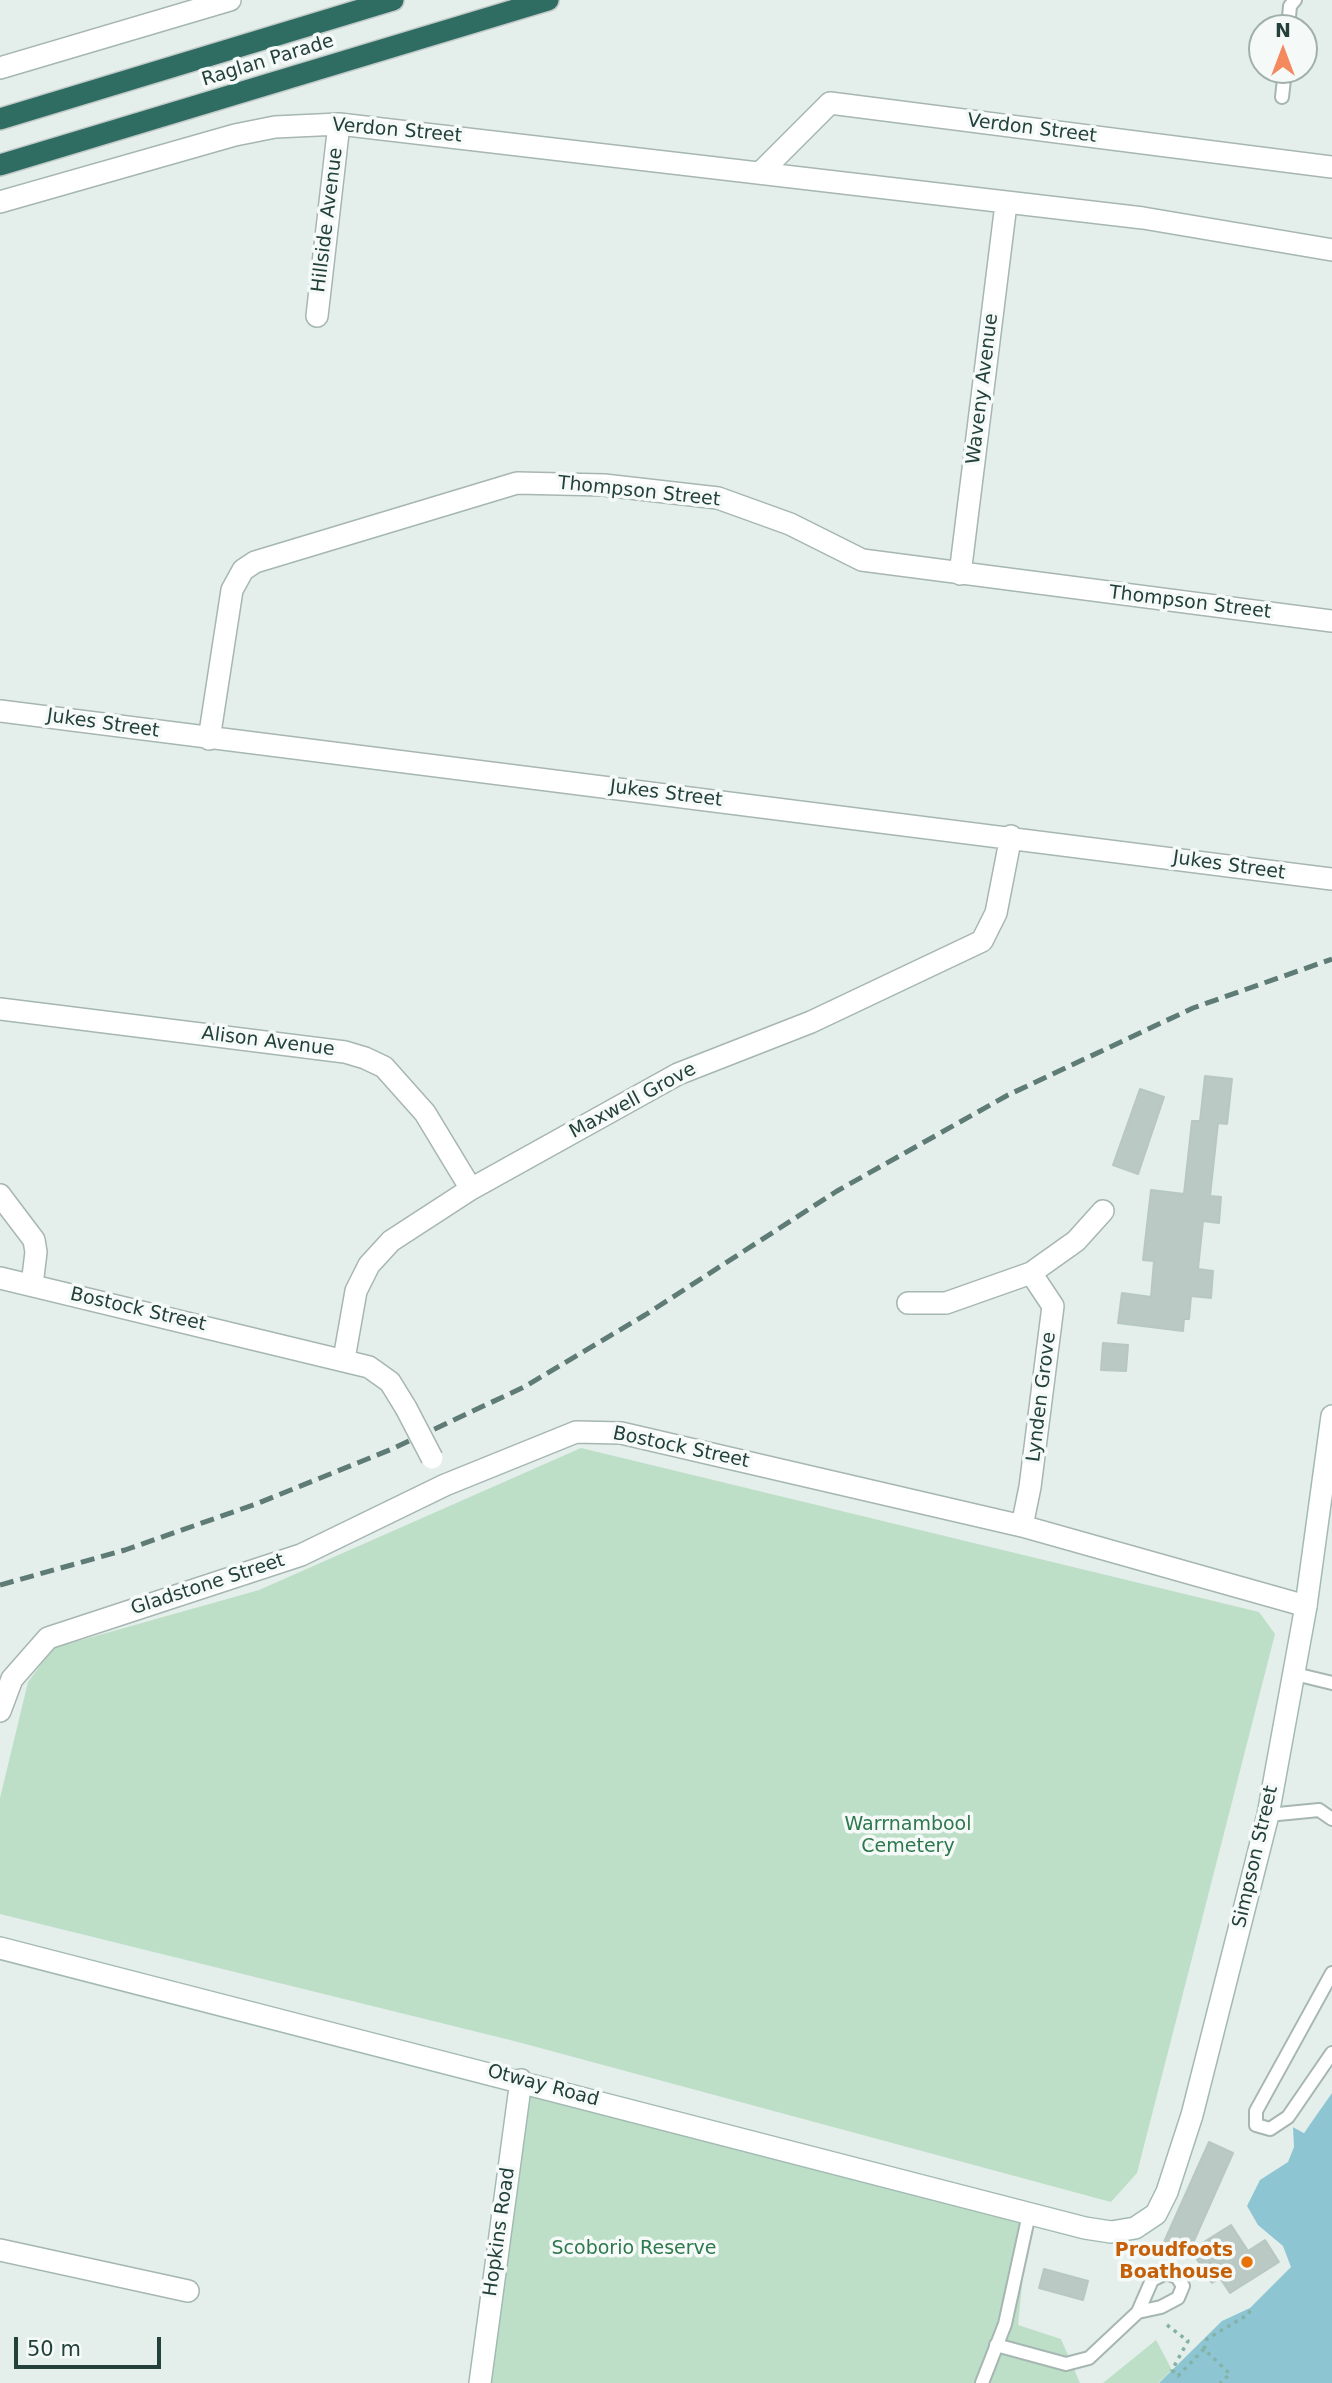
<!DOCTYPE html>
<html>
<head>
<meta charset="utf-8">
<style>
	body { margin:0 }
	#map { position:relative; width:1332px; height:2383px; overflow:hidden; background:#e4eeea; font-family:"DejaVu Sans",sans-serif }
	canvas { display:block }
	.north { position:absolute; left:1248px; top:14px; width:70px; height:70px; box-sizing:border-box; background:#f5faf8; border:2px solid #a1b0ac; border-radius:50%; rotate:0deg; font-size:19px; font-weight:700; line-height:28px; text-align:center; color:#23403a }
	.north::after { content:''; display:block; margin:auto; width:24px; height:32px; background:#f3895d; clip-path:polygon(50% 0,100% 100%,50% 72%,0 100%) }
	.scale { position:absolute; left:14px; top:2337px; width:147px; height:32px; box-sizing:border-box; border:4px solid #23403a; border-top:0; padding-left:9px; font-size:21px; line-height:24px; white-space:nowrap; color:#23403a; -webkit-text-stroke:5px #f5faf8; paint-order:stroke }
</style>
</head>
<body>
<div id="map">
<canvas width="1332" height="2383"></canvas>
<div class="north">N</div>
<div class="scale">50 m</div>
</div>
<script>
const context = document.querySelector('canvas').getContext('2d');
context.lineJoin = 'round';
function paint(path, color) { context.fillStyle = color; context.fill(path, 'evenodd'); }
const shape = rows => new Path2D(rows.map(r => 'M' + r).join(''));
function trace(path, color, width, dash) { context.strokeStyle = color; context.lineWidth = width; context.lineCap = dash ? 'butt' : 'round'; context.setLineDash(dash || []); context.stroke(path); }
function label(font, color, halo, rows, align = 'center') {
  context.font = font + ' "DejaVu Sans",sans-serif'; context.lineWidth = 7; context.setLineDash([]); context.textBaseline = 'middle'; context.strokeStyle = halo; context.fillStyle = color; for (const [text, x, y, turn = 0] of rows) {
    context.save(); context.translate(x, y); context.rotate((+turn || 0) * Math.PI / 180); context.textAlign = isNaN(turn) ? turn : align; if (halo) context.strokeText(text, 0, 0); context.fillText(text, 0, 0); context.restore();
  }
}
paint(shape([
	[581,1448,1259,1612,1275,1634,1137,2173,1111,2202,518,2042,0,1914,0,1798,28,1682,53,1648,259,1590],
	[521,2080,1029,2214,1018,2325,1061,2339,1080,2383,480,2383],
	[1156,2340,1172,2370,1158,2383,1103,2383]
]), '#bddfc8');
paint(shape([
	[1332,2093,1332,2383,1159,2383,1222,2321,1250,2308,1291,2267,1283,2246,1258,2225,1247,2206,1260,2180,1288,2162,1294,2147,1293,2127,1304,2133]
]), '#8dc5d3');
paint(shape([
	[1332,2089,1304,2133,1293,2127,1295,2124,1303,2129]
]), '#e4eeea');
const building = shape([
	[1205,1076,1232,1079,1227,1124,1218,1123,1210,1196,1221,1197,1219,1223,1203,1221,1198,1269,1213,1271,1211,1298,1191,1296,1189,1319,1184,1319,1183,1331,1118,1323,1122,1293,1151,1297,1154,1261,1143,1260,1151,1190,1184,1194,1192,1121,1200,1121,1205,1076],
	[1140,1089,1164,1097,1138,1174,1113,1165,1140,1089],
	[1103,1343,1128,1345,1126,1371,1101,1370,1103,1343],
	[1209,2142,1233,2153,1189,2252,1164,2242,1209,2142],
	[1231,2225,1248,2251,1265,2240,1279,2262,1230,2293,1220,2278,1212,2283,1191,2250,1231,2225],
	[1044,2269,1088,2281,1083,2300,1039,2288,1044,2269]
]);
paint(building, '#bac9c3');
trace(building, '#b7c8c1', 2);
const lane = shape([
	[1288,28,1290,6,1295,0],
	[1282,97,1285,70],
	[1295,1674,1332,1683],
	[1268,1815,1319,1810,1332,1819],
	[1332,1973,1256,2111,1256,2125,1270,2129,1288,2117,1332,2053],
	[996,2345,1066,2364,1089,2358,1138,2312,1152,2280,1166,2273,1177,2277,1183,2286,1178,2298,1161,2307,1138,2312],
	[982,2383,1005,2324,1029,2214]
]);
const street = shape([
	[0,68,230,0],
	[760,173,830,103,1332,167],
	[0,202,235,135,275,127,339,124,1143,218,1332,250],
	[317,316,339,124],
	[960,574,1006,204],
	[0,711,1332,879],
	[209,739,232,590,243,570,255,562,517,483,604,485,718,498,790,524,862,560,1332,621],
	[0,1009,345,1052,365,1058,384,1067,425,1113,471,1189],
	[0,1195,34,1240,36,1252,32,1285],
	[1031,1273,1076,1241,1103,1211],
	[0,1278,369,1367,390,1382,406,1408],
	[908,1303,946,1303,1031,1273,1053,1306,1030,1487,1022,1526],
	[344,1359,356,1291,369,1265,391,1241,471,1189,678,1074,811,1022,982,941,996,913,1011,836],
	[0,1711,12,1679,48,1638,301,1555,445,1485,576,1432,621,1433,1022,1526,1306,1606],
	[0,2250,188,2291]
]);
const secondary = shape([
	[0,1948,1085,2228,1111,2232,1135,2228,1156,2214,1167,2192,1192,2115,1268,1815,1306,1606,1332,1416],
	[480,2383,521,2080]
]);
const highway = shape([
	[0,119,393,0],
	[0,165,548,0]
]);
trace(lane, '#a6b6b2', 16);
trace(street, '#a6b6b2', 24);
trace(secondary, '#a3bab3', 24);
trace(highway, '#c1cac8', 24);
trace(shape([
	[1167,2325,1188,2341,1172,2370,1178,2376,1204,2349,1230,2374,1220,2383],
	[1204,2349,1207,2339,1249,2314,1250,2308]
]), '#85b2a6', 3.5, [3.5, 5]);
trace(lane, '#fff', 12);
trace(street, '#fff', 21);
trace(secondary, '#fff', 21);
trace(highway, '#2f6d63', 21);
trace(shape([
	[0,1585,125,1550,256,1504,392,1449,524,1387,645,1315,837,1191,1008,1095,1193,1008,1332,959]
]), '#5e7b75', 5, [14, 7]);
const streetBridge = shape([
	[406,1408,432,1458]
]);
trace(streetBridge, '#a6b6b2', 24, []);
trace(streetBridge, '#fff', 21);
for (const [x, y, r, color] of [
	[1247,2262,7,"#e8710a"]
]) { const dot = new Path2D(); dot.arc(x, y, r, 0, 2 * Math.PI); context.fillStyle = color; context.fill(dot); trace(dot, '#f5faf8', 2.5); }
label('19px', '#23403a', '#f5faf8', [
	["Raglan Parade",268,61,-17],
	["Verdon Street",1032,129,7],
	["Verdon Street",397,131,5],
	["Hillside Avenue",328,220,-83],
	["Waveny Avenue",983,389,-83],
	["Thompson Street",639,492,6],
	["Thompson Street",1190,603,7],
	["Jukes Street",103,724,8],
	["Jukes Street",666,794,7],
	["Jukes Street",1229,866,8],
	["Alison Avenue",268,1042,7],
	["Maxwell Grove",633,1101,-28],
	["Bostock Street",138,1310,13],
	["Lynden Grove",1042,1397,-83],
	["Bostock Street",681,1448,12],
	["Gladstone Street",208,1585,-18],
	["Simpson Street",1256,1857,-77],
	["Otway Road",543,2086,15],
	["Hopkins Road",500,2232,-82]
]);
label('19px', '#2d784d', '#f5faf8', [
	["Warrnambool",908,1825],
	["Cemetery",908,1847],
	["Scoborio Reserve",634,2249]
]);
label('bold 19px', '#c56008', '#f5faf8', [
	["Proudfoots",1233,2251],
	["Boathouse",1233,2273]
], 'right');
</script>
</body>
</html>
